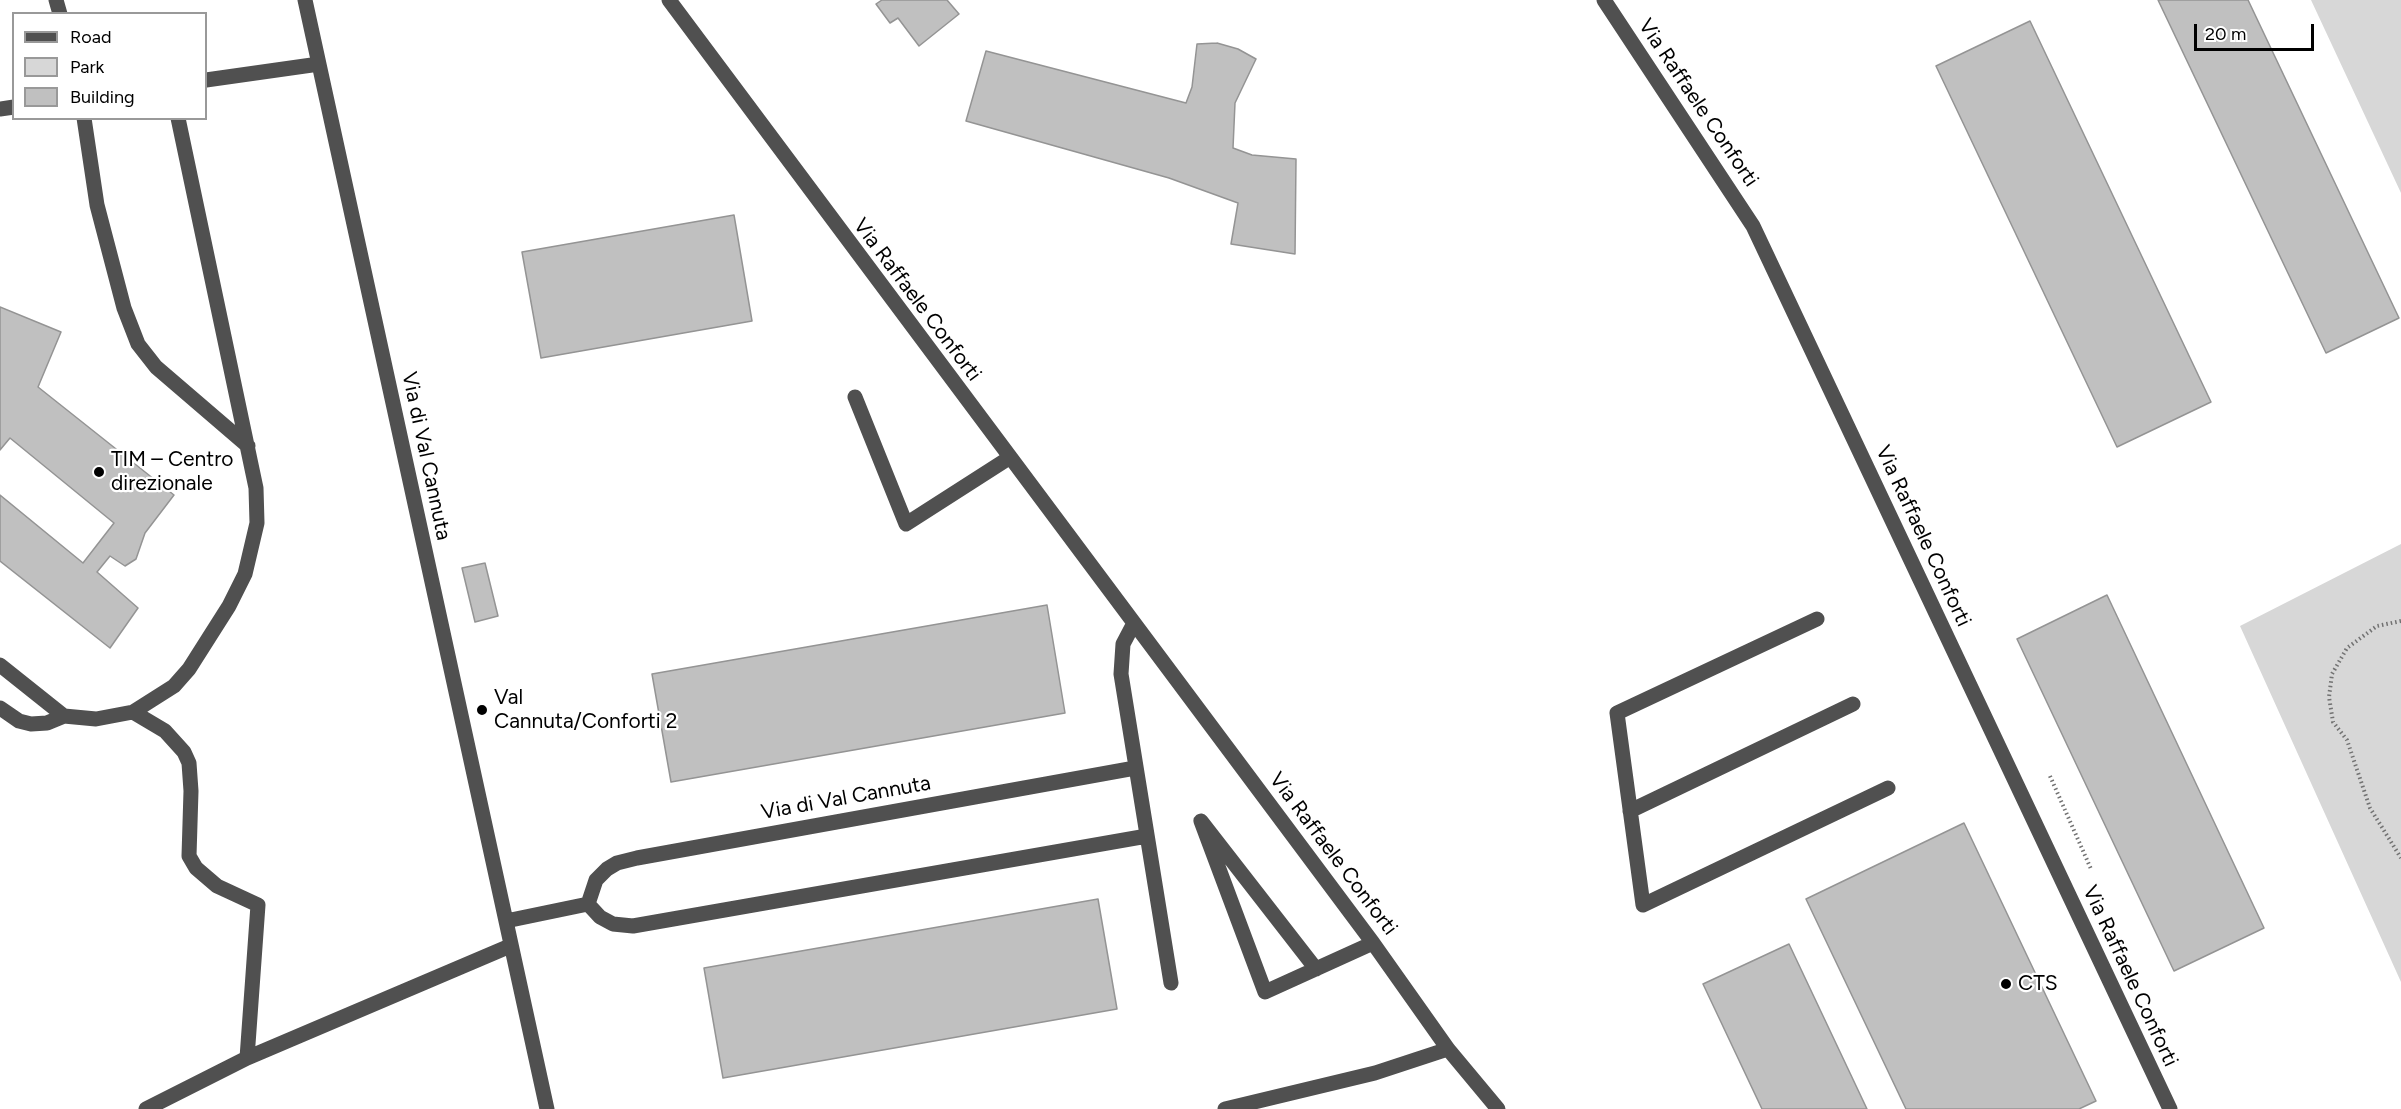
<!DOCTYPE html>
<html>
<head>
<meta charset="utf-8">
<style>
	body { margin:0 }
	#map { position:relative; width:2401px; height:1109px; overflow:hidden; background:#fff; font-family:Figtree,sans-serif }
	canvas { display:block }
	.legend { position:absolute; left:12px; top:12px; width:195px; height:108px; box-sizing:border-box; background:#fff; border:2px solid #999; margin:0; padding:8px 10px; list-style:none; font-size:18px; color:#000 }
	.legend li { display:flex; align-items:center; gap:12px; height:30px }
	.legend b { width:30px; border:2px solid #999 }
	.scale { position:absolute; left:2194px; top:24px; width:120px; height:27px; box-sizing:border-box; border:3px solid #000; border-top:0; padding-left:8px; font-size:18px; line-height:21px; white-space:nowrap; color:#000; -webkit-text-stroke:4px #fff; paint-order:stroke }
</style>
</head>
<body>
<div id="map">
<canvas width="2401" height="1109"></canvas>
<ul class="legend">
<li><b style="height:8px;background:#505050"></b>Road</li>
<li><b style="height:16px;background:#d7d7d7"></b>Park</li>
<li><b style="height:16px;background:#c0c0c0"></b>Building</li>
</ul>
<div class="scale">20 m</div>
</div>
<script>
const context = document.querySelector('canvas').getContext('2d');
context.lineJoin = 'round';
function paint(path, color) { context.fillStyle = color; context.fill(path, 'evenodd'); }
const shape = rows => new Path2D(rows.map(r => 'M' + r).join(''));
function trace(path, color, width, dash) { context.strokeStyle = color; context.lineWidth = width; context.lineCap = dash ? 'butt' : 'round'; context.setLineDash(dash || []); context.stroke(path); }
function label(font, color, halo, rows, align = 'center') {
  context.font = font + ' Figtree,sans-serif'; context.lineWidth = 4.5; context.setLineDash([]); context.textBaseline = 'middle'; context.strokeStyle = halo; context.fillStyle = color; for (const [text, x, y, turn = 0] of rows) {
    context.save(); context.translate(x, y); context.rotate((+turn || 0) * Math.PI / 180); context.textAlign = isNaN(turn) ? turn : align; if (halo) context.strokeText(text, 0, 0); context.fillText(text, 0, 0); context.restore();
  }
}
paint(shape([
	[2311,0,2401,0,2401,193],
	[2401,544,2401,982,2240,626]
]), '#d7d7d7');
const building = shape([
	[882,0,947,0,959,14,919,46,898,18,890,23,876,4,882,0],
	[2158,0,2248,0,2399,318,2326,353,2158,0],
	[2030,21,2211,402,2117,447,1936,66,2030,21],
	[1217,43,1238,49,1256,59,1235,103,1233,148,1252,155,1296,159,1295,254,1231,244,1238,203,1169,178,966,121,986,51,1186,103,1192,87,1197,44,1217,43],
	[734,215,752,321,541,358,522,252,734,215],
	[0,307,61,332,38,387,174,495,145,533,136,559,125,566,110,556,97,572,138,608,110,648,0,561,0,495,83,563,114,523,10,438,0,450,0,307],
	[485,563,498,616,475,622,462,568,485,563],
	[2107,595,2264,928,2174,971,2017,639,2107,595],
	[1047,605,1065,713,671,782,652,674,1047,605],
	[1964,823,2096,1101,2079,1109,1906,1109,1806,899,1964,823],
	[1098,899,1117,1009,723,1078,704,968,1098,899],
	[1789,944,1867,1109,1762,1109,1703,984,1789,944]
]);
paint(building, '#c0c0c0');
trace(building, '#949494', 1.5);
trace(shape([
	[2401,621,2377,626,2347,648,2332,674,2329,697,2333,722,2347,740,2370,808,2401,858],
	[2050,776,2091,869]
]), '#727272', 4, [1.5, 3]);
trace(shape([
	[56,0,60,14],
	[305,0,547,1109],
	[669,0,1373,943,1448,1049,1498,1109],
	[1604,0,1753,226,2170,1109],
	[206,80,319,64],
	[0,109,14,107],
	[84,118,97,205,124,308,138,344,156,367,248,446],
	[855,397,906,524,1009,458],
	[1817,619,1617,713,1643,905,1888,788],
	[1133,625,1123,644,1121,674,1171,983],
	[0,665,64,716,96,719,133,712,174,686,189,669,229,606,245,574,257,523,256,488,178,118],
	[0,708,19,721,31,724,47,723,64,716],
	[133,712,165,731,184,752,189,763,191,791,189,856,196,868,217,886,258,905,247,1058,146,1109],
	[1135,768,637,858,617,863,607,869,596,880,588,904,600,917,613,924,633,926,1147,836],
	[1630,811,1853,704],
	[506,921,588,904],
	[1316,969,1201,821,1265,992,1373,943],
	[247,1058,510,946],
	[1225,1109,1375,1073,1448,1049]
]), '#505050', 15);
for (const [x, y, r, color] of [
	[99,472,6,"#000"],
	[482,710,6,"#000"],
	[2006,984,6,"#000"]
]) { const dot = new Path2D(); dot.arc(x, y, r, 0, 2 * Math.PI); context.fillStyle = color; context.fill(dot); trace(dot, '#fff', 2); }
label('21px', '#000', '#fff', [
	["Via Raffaele Conforti",1698,103,56],
	["Via Raffaele Conforti",917,300,53],
	["Via di Val Cannuta",426,456,78],
	["Via Raffaele Conforti",1923,536,65],
	["Via di Val Cannuta",846,798,-10],
	["Via Raffaele Conforti",1333,854,53],
	["Via Raffaele Conforti",2130,976,65]
]);
label('21px', '#000', '#fff', [
	["TIM – Centro",111,460],
	["direzionale",111,484],
	["Val",494,698],
	["Cannuta/Conforti 2",494,722],
	["CTS",2018,984]
], 'left');
</script>
</body>
</html>
